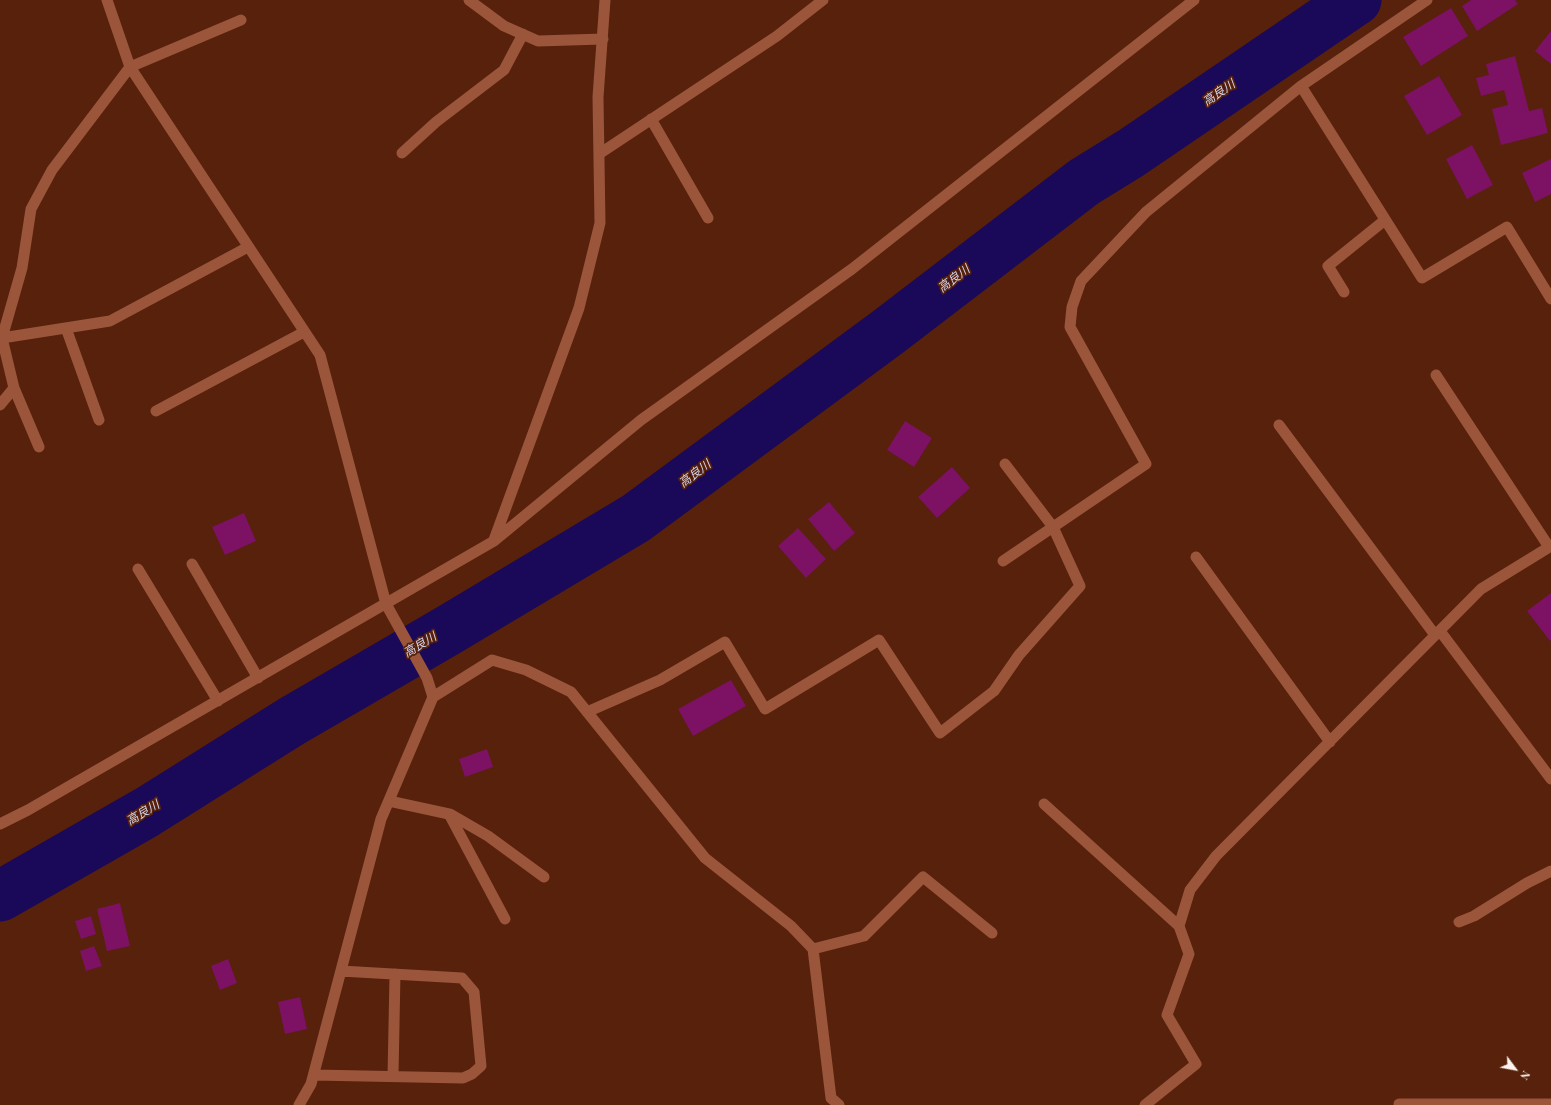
<!DOCTYPE html>
<html>
<head>
<meta charset="utf-8">
<style>
	body { margin:0 }
	#map { position:relative; width:1551px; height:1105px; overflow:hidden; background:#57210b; font-family:"Playfair Display",serif }
	canvas { display:block }
	.north { position:absolute; left:1495px; top:1049px; width:40px; height:40px; -webkit-text-stroke:3px #57210b; paint-order:stroke; rotate:122deg; font-size:11px; font-weight:700; line-height:16px; text-align:center; color:#faf3f0 }
	.north::after { content:''; display:block; margin:auto; width:14px; height:18px; background:#faf3f0; clip-path:polygon(50% 0,100% 100%,50% 72%,0 100%) }
</style>
</head>
<body>
<div id="map">
<canvas width="1551" height="1105"></canvas>
<div class="north">N</div>
</div>
<script>
const context = document.querySelector('canvas').getContext('2d');
context.lineJoin = 'round';
const shape = rows => new Path2D(rows.map(r => 'M' + r).join(''));
function trace(path, color, width, dash) { context.strokeStyle = color; context.lineWidth = width; context.lineCap = dash ? 'butt' : 'round'; context.setLineDash(dash || []); context.stroke(path); }
function paint(path, color) { context.fillStyle = color; context.fill(path, 'evenodd'); }
function label(font, color, halo, rows, align = 'center') {
  context.font = font + ' "Playfair Display","Noto Sans JP",serif'; context.lineWidth = 3.5; context.setLineDash([]); context.textBaseline = 'middle'; context.strokeStyle = halo; context.fillStyle = color; for (const [text, x, y, turn = 0] of rows) {
    context.save(); context.translate(x, y); context.rotate((+turn || 0) * Math.PI / 180); context.textAlign = isNaN(turn) ? turn : align; if (halo) context.strokeText(text, 0, 0); context.fillText(text, 0, 0); context.restore();
  }
}
trace(shape([
	[0,896,147,812,292,721,447,631,636,518,888,332,1084,182,1131,153,1356,0]
]), '#1a0859', 51);
paint(shape([
	[1471,0,1515,0,1518,4,1477,31,1462,6],
	[1451,8,1468,36,1421,66,1403,37],
	[1551,31,1551,64,1535,51],
	[1515,56,1529,111,1542,108,1548,133,1501,145,1492,109,1508,105,1504,90,1481,96,1476,78,1489,75,1486,64],
	[1439,76,1462,115,1427,135,1404,96],
	[1472,145,1493,185,1467,199,1446,159],
	[1551,159,1551,194,1535,202,1522,173],
	[905,421,932,438,914,467,887,450],
	[952,467,970,488,937,518,918,497],
	[829,502,855,533,834,551,808,519],
	[244,513,256,541,225,555,212,527],
	[798,528,826,559,806,578,778,546],
	[1551,593,1551,640,1550,641,1527,611],
	[731,680,746,706,693,736,678,709],
	[487,749,493,767,465,777,459,759],
	[120,903,130,946,107,951,97,909],
	[91,916,96,934,81,939,75,921],
	[94,946,102,966,86,971,80,951],
	[228,959,237,983,220,990,211,966],
	[300,997,307,1029,285,1034,278,1002]
]), '#7d1163');
trace(shape([
	[107,0,130,67,320,355,386,604,427,678,433,697],
	[469,0,504,26,538,41,603,39],
	[1427,0,1301,86,1422,278,1507,227,1551,299],
	[651,119,708,218],
	[402,153,436,122,504,70,523,34],
	[599,154,777,36,823,0],
	[1344,292,1328,266,1385,220],
	[66,328,99,420],
	[2,338,110,321,248,247],
	[1436,375,1549,547],
	[0,405,14,388],
	[156,411,304,332],
	[1279,425,1435,635],
	[39,447,14,388,2,338,22,268,31,209,52,170,130,67,241,20],
	[494,540,579,308,600,223,598,97,605,0],
	[1196,557,1330,742],
	[1003,561,1146,464,1070,327,1072,307,1081,281,1146,212,1301,86],
	[192,564,258,678],
	[138,569,218,701],
	[1440,631,1551,779],
	[587,712,660,680,725,642,765,709,879,640,940,733,994,691,1019,655,1080,586,1053,527,1005,464],
	[389,801,449,814,505,919],
	[1044,804,1179,926],
	[450,814,488,836,544,877],
	[0,824,28,810,494,541,641,420,852,269,1194,0],
	[1459,922,1474,916,1527,883,1551,871],
	[813,949,864,936,923,877,992,933],
	[314,1075,463,1078,472,1074,481,1066,474,992,462,978,341,971],
	[393,1076,395,974],
	[1399,1104,1551,1104],
	[299,1105,311,1084,381,819,433,697,492,660,526,670,571,692,705,858,791,926,813,949,831,1098,839,1105],
	[1145,1105,1196,1064,1167,1015,1189,954,1179,926,1190,890,1216,856,1481,589,1551,546]
]), '#9a553b', 11);
label('italic 12px', '#d3d6f1', '#57210b', [
	["高良川",1219,93,-34],
	["高良川",954,279,-37],
	["高良川",695,474,-37],
	["高良川",420,645,-31],
	["高良川",143,813,-31]
]);
</script>
</body>
</html>
